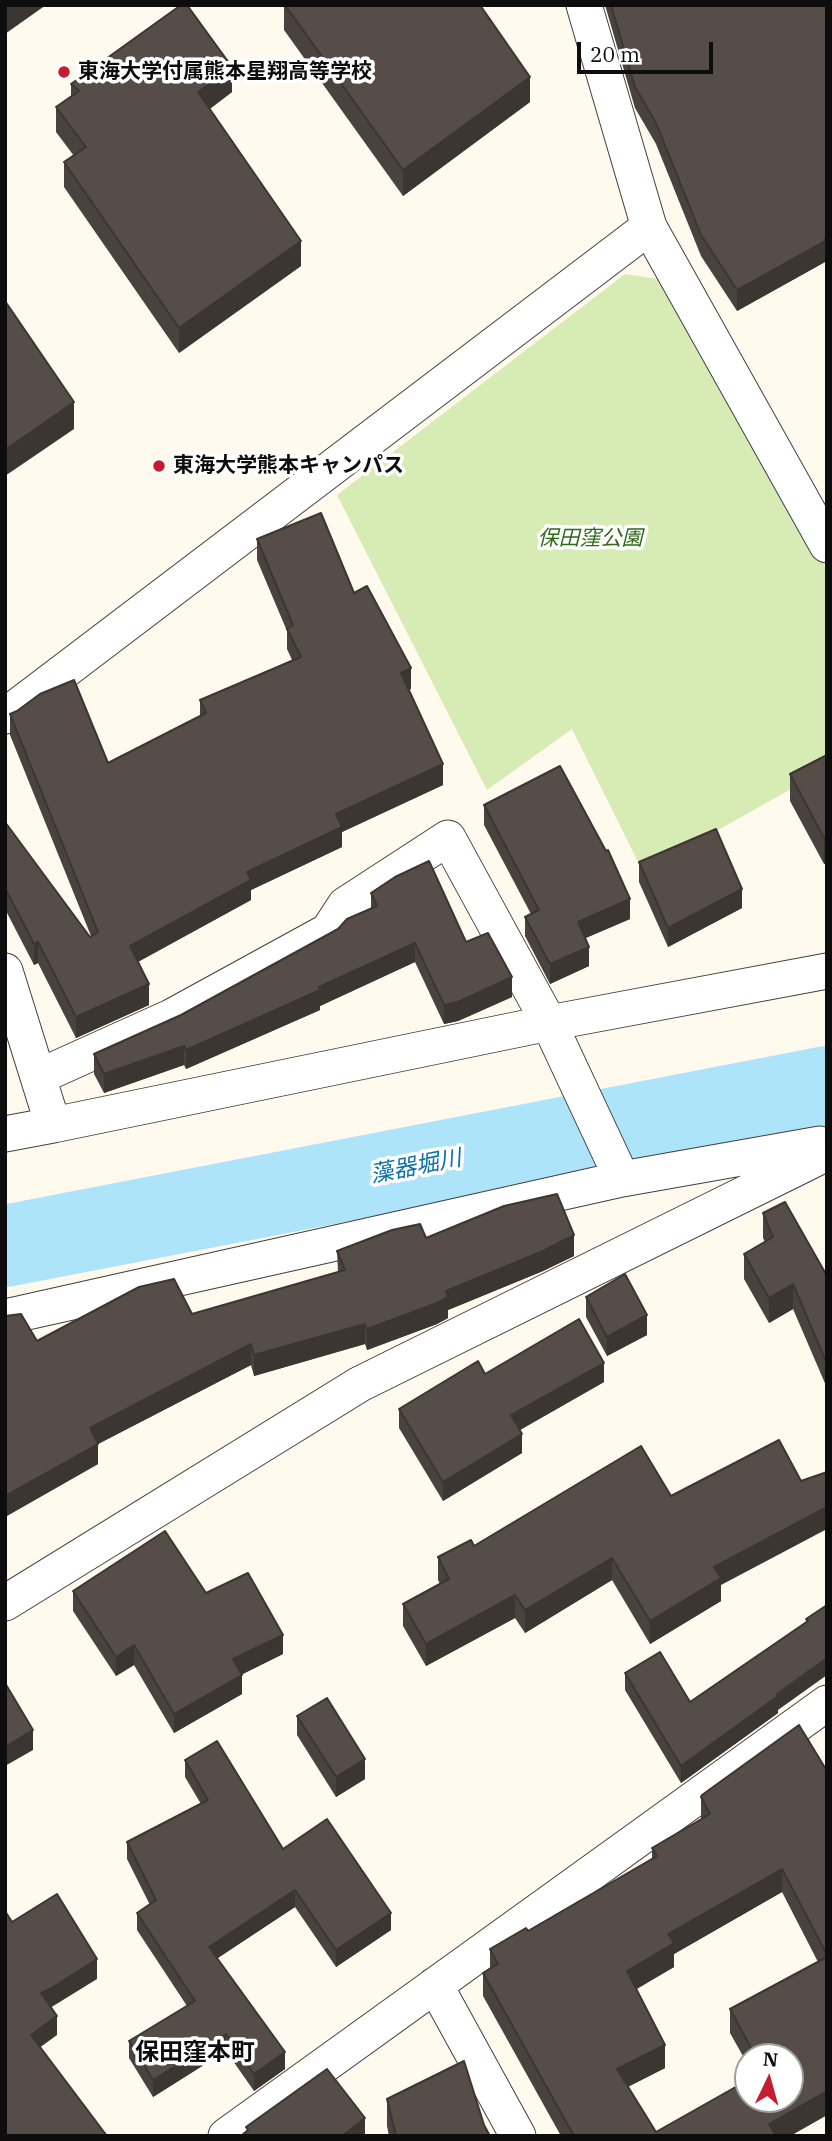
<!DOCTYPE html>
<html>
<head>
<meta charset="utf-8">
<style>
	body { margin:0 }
	#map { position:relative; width:832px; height:2141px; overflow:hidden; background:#fffaed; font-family:"IBM Plex Serif",serif }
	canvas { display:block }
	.frame { position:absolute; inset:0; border:7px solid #0d0d0d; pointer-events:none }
	.north { position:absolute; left:734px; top:2043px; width:70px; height:70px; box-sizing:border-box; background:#fff; border:2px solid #9e9e9e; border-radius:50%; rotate:5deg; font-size:19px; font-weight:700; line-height:28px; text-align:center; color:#0d0d0d }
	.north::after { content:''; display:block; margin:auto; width:24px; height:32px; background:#c61c32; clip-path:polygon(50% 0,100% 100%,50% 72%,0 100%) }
	.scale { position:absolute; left:577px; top:42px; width:136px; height:32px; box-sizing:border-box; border:4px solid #0d0d0d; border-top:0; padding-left:9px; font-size:21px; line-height:24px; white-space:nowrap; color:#0d0d0d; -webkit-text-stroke:5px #fff; paint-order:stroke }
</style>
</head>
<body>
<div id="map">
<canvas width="832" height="2141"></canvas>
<div class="frame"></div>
<div class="north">N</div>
<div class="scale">20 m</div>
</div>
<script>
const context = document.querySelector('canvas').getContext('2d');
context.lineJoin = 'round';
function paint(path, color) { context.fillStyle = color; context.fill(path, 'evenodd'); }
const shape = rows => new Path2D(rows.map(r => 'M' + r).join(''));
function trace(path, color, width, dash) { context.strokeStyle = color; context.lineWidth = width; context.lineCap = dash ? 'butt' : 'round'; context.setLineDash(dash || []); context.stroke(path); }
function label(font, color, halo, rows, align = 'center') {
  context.font = font + ' "IBM Plex Serif","Noto Sans JP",serif'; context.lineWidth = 7; context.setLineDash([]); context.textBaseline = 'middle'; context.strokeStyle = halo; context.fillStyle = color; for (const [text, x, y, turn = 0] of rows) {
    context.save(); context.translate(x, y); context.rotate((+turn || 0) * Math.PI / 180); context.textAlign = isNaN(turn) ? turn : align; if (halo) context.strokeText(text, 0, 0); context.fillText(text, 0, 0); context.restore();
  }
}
paint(shape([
	[625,274,659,279,827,569,827,769,643,872,572,729,487,790,337,495]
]), '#d6ecb4');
trace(shape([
	[5,1246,827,1087]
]), '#aee4fa', 82);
const street = shape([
	[584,5,649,227,827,545],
	[5,716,649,227],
	[5,971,53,1125,5,1134],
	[38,1077,171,1017,328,931,345,905,448,838,549,1023,622,1179],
	[53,1125,549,1023,827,971],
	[5,1317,622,1179,820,1144],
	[5,1603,360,1384,827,1153],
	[435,1985,518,2136],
	[226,2136,827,1703]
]);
trace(street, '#404040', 37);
trace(street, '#fff', 35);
paint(shape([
	[284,5,530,102,403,196,284,30],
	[605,5,827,5,827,259,825,260,825,262,737,311,701,256,656,144,635,108],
	[71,84,232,92,210,109,301,266,179,353,64,187,64,162,74,156,56,132,56,107,71,96],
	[257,539,354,593,411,689,409,690,443,785,342,832,342,847,251,890,251,900,138,962,149,1005,76,1038,38,963,34,965,5,909,5,822,90,937,91,936,10,735,10,714,108,763,200,716,200,700,292,660,287,649,287,631,257,560],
	[827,755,827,863,824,864,790,801,790,774],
	[484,805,630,919,586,938,589,966,550,984,525,936,525,917,531,914,484,825],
	[639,862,742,908,668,947,639,882],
	[371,893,466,942,512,997,458,1021,444,1024,415,962,320,1006,320,1010,186,1069,184,1065,104,1093,94,1074,94,1054,181,1015,338,929,371,908],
	[763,1213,827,1276,827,1388,793,1309,769,1323,744,1279,744,1254,765,1242,763,1238],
	[426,1238,574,1256,543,1271,448,1310,448,1318,437,1324,367,1350,365,1344,254,1376,251,1365,98,1444,98,1464,5,1517,5,1316,37,1341,192,1314,338,1272,337,1251],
	[586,1297,647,1335,607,1356,586,1317],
	[485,1374,604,1382,520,1430,522,1453,443,1501,399,1428,399,1409],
	[641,1446,721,1585,721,1601,650,1644,612,1580,525,1633,515,1618,426,1666,403,1626,403,1604,440,1584,438,1580,438,1557,474,1546],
	[73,1591,206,1593,283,1654,242,1674,242,1694,174,1733,134,1665,116,1676,73,1611],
	[827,1605,778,1710,778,1713,681,1783,625,1690,625,1673,690,1702,806,1622,806,1619],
	[297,1716,365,1779,336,1797,297,1735],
	[185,1760,283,1849,391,1930,336,1967,295,1907,217,1958,285,2069,254,2091,226,2051,153,2097,129,2058,129,2041,187,2006,137,1930,137,1913,150,1905,127,1859,127,1842,201,1804,185,1777],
	[827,1771,827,2115,790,2136,561,2136,483,1996,483,1973,490,1969,490,1949,528,1931,652,1859,652,1848,701,1819,701,1797],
	[782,1892,818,1962,730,2009,730,2033,748,2065,748,2057,790,2057,656,2132,628,2087,665,2068,637,1989,674,1967,674,1954],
	[387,2099,484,2125,490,2136,389,2136,387,2126]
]), '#4a423e');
paint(shape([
	[10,5,46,5,5,34,5,9],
	[232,67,232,92,198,117,198,92],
	[530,77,530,102,403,196,403,170],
	[827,238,827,259,825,260,825,262,737,311,737,290],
	[301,241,301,266,179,353,179,328],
	[74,402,74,429,5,476,5,450],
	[411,668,411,689,401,694,401,673],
	[443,764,443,785,342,832,342,847,251,890,251,900,130,966,130,946,336,814],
	[827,837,827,863,824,864,824,838],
	[742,889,742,908,668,947,668,928],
	[630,899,630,919,578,941,578,922],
	[38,942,38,963,34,965,34,944],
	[415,943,415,962,320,1006,320,1010,186,1069,186,1050],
	[589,947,589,966,550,984,550,964],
	[512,977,512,997,458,1021,444,1024,444,1005],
	[149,984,149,1005,76,1038,76,1017],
	[184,1046,184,1065,104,1093,104,1074],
	[574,1235,574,1256,543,1271,448,1310,448,1318,437,1324,367,1350,367,1329,446,1291],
	[793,1284,793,1309,769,1323,769,1298],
	[647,1315,647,1335,607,1356,607,1337],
	[365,1324,365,1344,254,1376,254,1355],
	[251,1344,251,1365,98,1444,98,1464,5,1517,5,1496,90,1428],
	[604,1363,604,1382,511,1435,511,1415],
	[522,1434,522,1453,443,1501,443,1482],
	[827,1507,827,1529,721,1585,721,1601,650,1644,650,1621,714,1567],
	[612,1558,612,1580,525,1633,525,1610],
	[515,1595,515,1618,426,1666,426,1644],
	[283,1635,283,1654,233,1679,233,1659],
	[134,1645,134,1665,116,1676,116,1657],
	[827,1658,827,1675,778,1710,778,1713,681,1783,681,1766],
	[242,1675,242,1694,174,1733,174,1714],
	[33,1730,33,1750,5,1766,5,1747],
	[365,1759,365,1779,336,1797,336,1777],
	[782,1869,782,1892,674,1954,674,1967,627,1994,627,1971,668,1934],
	[295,1890,295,1907,209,1964,209,1947],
	[391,1913,391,1930,336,1967,336,1950],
	[97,1959,97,1979,50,2008,41,1993],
	[57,2016,57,2035,31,2054,31,2035],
	[226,2034,226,2051,153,2097,153,2080],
	[665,2045,665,2068,617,2092,617,2069],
	[285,2052,285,2069,254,2091,254,2074],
	[827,2091,827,2115,790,2136,769,2136,769,2124],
	[365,2118,365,2136,342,2136]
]), '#3c3632');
const building = shape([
	[181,5,187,5,232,67,198,92,301,241,179,328,64,162,86,147,56,107,79,91,71,84,181,5],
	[285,5,480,5,530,77,403,170,285,5],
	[611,5,827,5,827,238,824,240,825,241,737,290,701,235,656,123,635,87,611,5],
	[5,301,74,402,5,450,5,301],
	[321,513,354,593,367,586,411,668,401,673,443,764,336,814,342,827,247,872,251,880,130,946,149,984,76,1017,38,942,34,944,5,888,5,822,90,937,98,932,10,714,17,711,40,694,74,680,108,763,206,713,200,700,301,657,287,629,293,625,257,539,321,513],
	[827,755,827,837,824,838,790,774,827,755],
	[560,766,606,851,608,850,630,899,578,922,589,947,550,964,525,917,539,910,484,805,560,766],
	[716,829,742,889,668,928,639,862,716,829],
	[429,861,466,942,488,933,512,977,458,1002,444,1005,415,943,319,987,320,990,186,1050,184,1046,104,1074,94,1054,181,1015,338,929,347,919,377,906,371,893,395,877,429,861],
	[557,1194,574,1235,543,1251,446,1291,448,1297,437,1303,367,1329,365,1324,254,1355,251,1344,90,1428,98,1444,5,1496,5,1316,21,1314,37,1341,139,1287,174,1279,192,1314,345,1270,337,1251,392,1230,420,1224,426,1238,504,1206,557,1194],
	[785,1202,827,1276,827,1364,793,1284,769,1298,744,1254,773,1237,763,1213,785,1202],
	[625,1274,647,1315,607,1337,586,1297,625,1274],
	[579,1319,604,1363,511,1415,522,1434,443,1482,399,1409,478,1361,485,1374,579,1319],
	[779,1440,801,1481,827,1472,827,1507,714,1567,721,1578,650,1621,612,1558,525,1610,515,1595,426,1644,403,1604,449,1579,438,1557,471,1540,474,1546,641,1446,671,1496,779,1440],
	[165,1531,206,1593,248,1573,283,1635,233,1659,242,1675,174,1714,134,1645,116,1657,73,1591,165,1531],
	[827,1605,827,1658,777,1694,778,1696,681,1766,625,1673,660,1652,690,1702,808,1621,806,1619,827,1605],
	[5,1683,33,1730,5,1747,5,1683],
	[327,1698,365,1759,336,1777,297,1716,327,1698],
	[799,1725,827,1771,827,1955,782,1869,668,1934,674,1943,627,1971,665,2045,617,2069,656,2132,748,2080,748,2099,790,2099,790,2057,756,2057,730,2009,827,1957,827,2091,769,2124,776,2136,574,2136,483,1973,498,1964,490,1949,526,1928,528,1931,657,1856,652,1848,710,1814,701,1797,702,1795,799,1725],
	[217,1741,283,1849,327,1819,391,1913,336,1950,295,1890,209,1947,285,2052,254,2074,226,2034,153,2080,129,2041,195,2001,137,1913,156,1900,127,1842,208,1800,185,1760,217,1741],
	[57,1894,97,1959,50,1989,41,1993,57,2016,31,2035,107,2136,5,2136,5,1911,12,1922,57,1894],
	[464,2061,484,2125,490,2136,396,2136,387,2099,464,2061],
	[327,2069,365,2118,342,2136,241,2136,248,2130,246,2127,327,2069]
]);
paint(building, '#564d48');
trace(building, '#3c3632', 2);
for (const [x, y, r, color] of [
	[64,72,7,"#c61c32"],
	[159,466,7,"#c61c32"]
]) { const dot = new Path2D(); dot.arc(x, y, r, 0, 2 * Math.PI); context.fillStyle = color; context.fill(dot); trace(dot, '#fff', 2.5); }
label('bold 21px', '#0d0d0d', '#fff', [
	["東海大学付属熊本星翔高等学校",78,72],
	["東海大学熊本キャンパス",173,466]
], 'left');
label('italic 21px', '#306919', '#fff', [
	["保田窪公園",590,539]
]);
label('italic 23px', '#0e71a7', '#fff', [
	["藻器堀川",416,1167,-11]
]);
label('bold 24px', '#0d0d0d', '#fff', [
	["保田窪本町",195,2053]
]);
</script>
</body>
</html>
